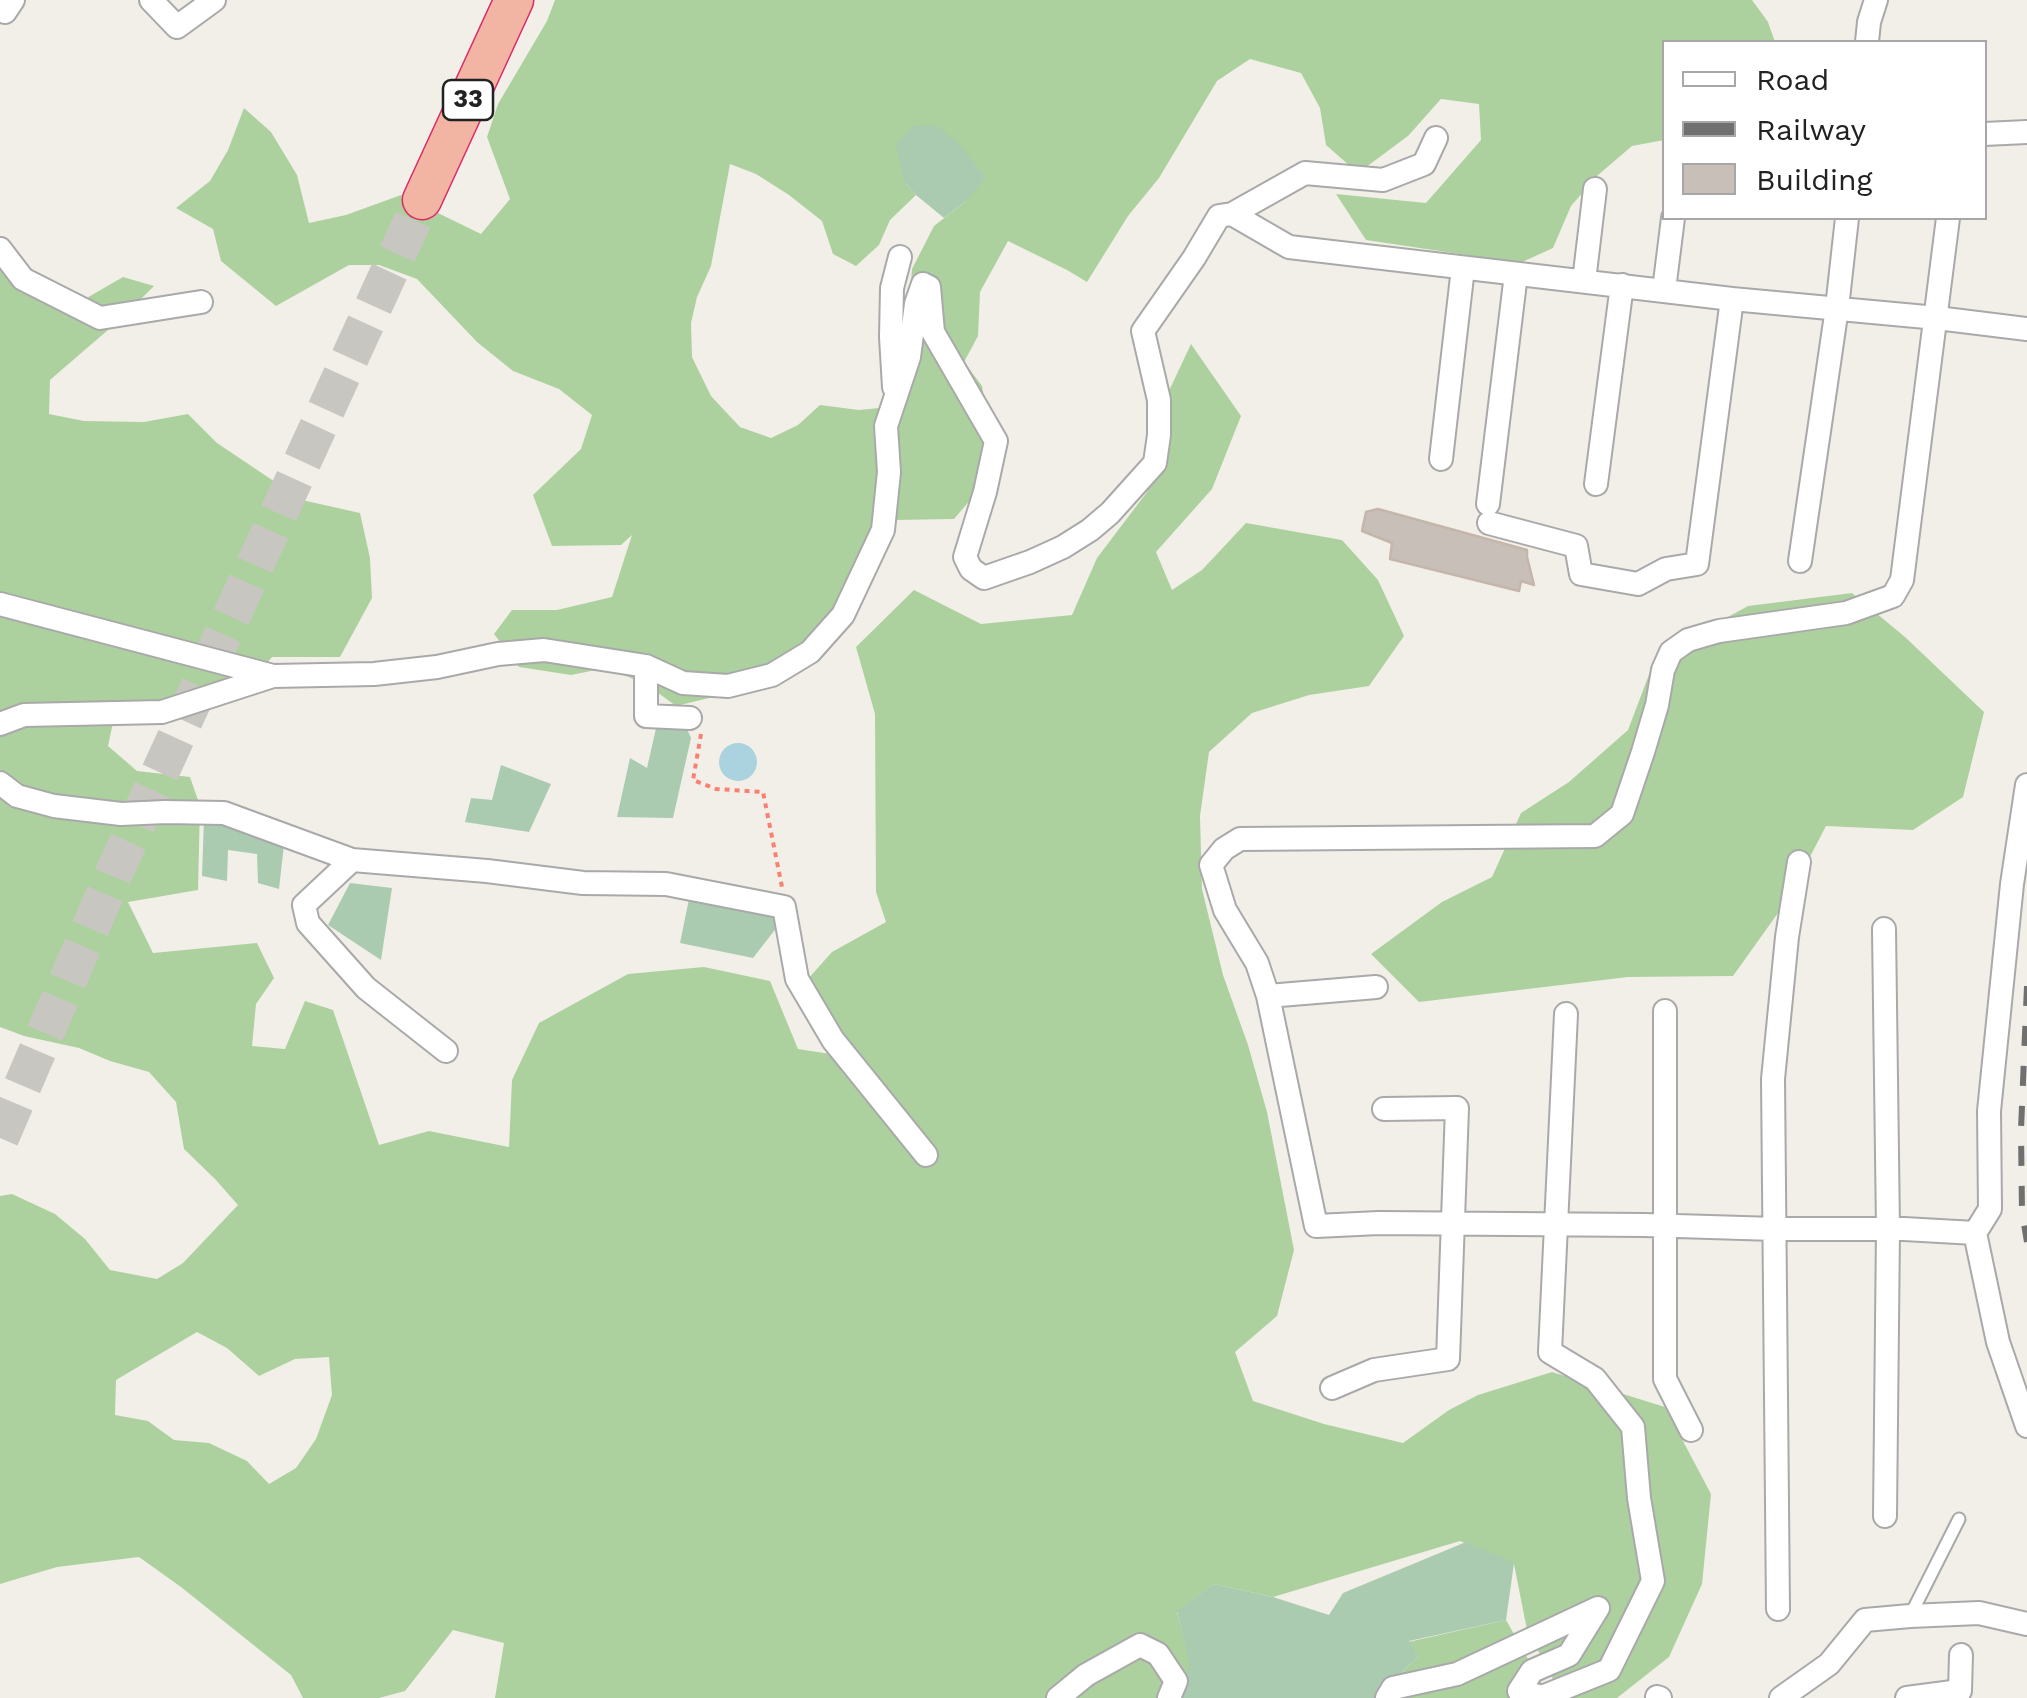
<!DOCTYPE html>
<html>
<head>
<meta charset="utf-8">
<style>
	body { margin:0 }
	#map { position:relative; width:2027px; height:1698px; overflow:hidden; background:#f2efe9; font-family:"Work Sans",sans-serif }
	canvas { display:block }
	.legend { position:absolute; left:1662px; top:40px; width:325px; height:180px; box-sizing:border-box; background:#fff; border:2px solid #a7a7a7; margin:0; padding:12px 18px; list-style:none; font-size:30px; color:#222 }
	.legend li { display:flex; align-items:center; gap:20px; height:50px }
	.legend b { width:50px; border:2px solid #a7a7a7 }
</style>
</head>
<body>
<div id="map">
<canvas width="2027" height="1698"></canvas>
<ul class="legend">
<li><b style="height:12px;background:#fff"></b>Road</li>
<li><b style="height:12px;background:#707070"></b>Railway</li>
<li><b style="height:28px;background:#c7bfb8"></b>Building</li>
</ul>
</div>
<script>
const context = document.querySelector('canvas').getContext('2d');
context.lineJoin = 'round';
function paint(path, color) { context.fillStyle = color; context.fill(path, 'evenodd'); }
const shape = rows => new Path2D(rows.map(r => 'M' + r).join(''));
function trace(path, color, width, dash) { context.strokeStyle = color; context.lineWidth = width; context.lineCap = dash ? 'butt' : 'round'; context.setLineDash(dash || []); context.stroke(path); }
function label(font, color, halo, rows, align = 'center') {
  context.font = font + ' "Work Sans",sans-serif'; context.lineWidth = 9; context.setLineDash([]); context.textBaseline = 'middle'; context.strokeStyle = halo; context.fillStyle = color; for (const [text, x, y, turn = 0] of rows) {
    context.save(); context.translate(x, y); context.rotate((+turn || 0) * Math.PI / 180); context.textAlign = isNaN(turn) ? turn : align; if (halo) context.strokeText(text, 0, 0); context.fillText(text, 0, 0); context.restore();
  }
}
paint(shape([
	[555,0,1752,0,1768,22,1775,42,1664,42,1664,140,1632,146,1598,175,1571,206,1553,248,1520,263,1366,240,1336,194,1426,203,1481,140,1479,104,1441,99,1408,136,1358,173,1326,145,1320,108,1301,73,1250,59,1217,81,1159,178,1128,216,1087,282,1067,270,1008,241,980,292,978,336,964,362,982,386,991,441,978,491,954,519,895,520,872,526,843,591,814,645,767,684,676,706,646,684,606,668,571,675,519,667,494,634,512,610,557,610,612,597,632,535,621,545,552,546,533,495,581,449,592,415,559,389,513,371,477,342,417,279,379,265,349,265,276,306,221,261,213,229,176,208,210,181,228,150,244,108,271,132,297,175,309,223,346,215,401,195,481,234,510,199,487,137,498,104,547,21],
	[730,164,756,174,789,195,822,221,833,254,856,266,879,245,890,220,916,195,905,183,966,201,934,226,912,269,905,355,889,407,859,410,820,405,798,425,771,438,740,427,711,396,692,357,691,323,697,297,711,266],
	[0,269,30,296,78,303,123,277,154,286,123,317,50,380,49,414,84,421,144,422,188,414,217,443,302,500,360,513,370,558,372,598,340,657,272,657,245,690,115,713,108,746,137,771,190,777,200,806,198,890,128,902,153,953,257,943,274,978,256,1004,252,1046,285,1049,305,1001,333,1010,379,1145,429,1131,509,1147,512,1080,539,1023,628,974,704,967,770,981,798,1049,837,1055,807,980,832,952,886,922,876,892,875,714,856,647,914,590,981,624,1072,615,1097,558,1147,492,1168,443,1167,395,1191,344,1241,416,1212,489,1156,552,1172,590,1202,570,1246,523,1342,540,1378,580,1404,636,1369,686,1309,695,1252,713,1209,752,1200,816,1202,889,1223,975,1248,1045,1267,1112,1294,1250,1277,1316,1235,1352,1253,1401,1324,1424,1403,1443,1449,1410,1478,1395,1552,1372,1665,1407,1711,1494,1702,1584,1669,1657,1617,1698,1563,1698,1527,1630,1514,1564,1460,1541,1273,1597,1214,1584,1177,1612,1190,1662,1183,1698,495,1698,504,1643,453,1630,405,1691,379,1698,303,1698,291,1675,181,1587,139,1557,57,1567,0,1584,0,1196,12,1194,55,1214,85,1239,110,1270,157,1279,183,1263,238,1205,215,1179,184,1149,176,1102,149,1072,110,1061,79,1048,24,1036,0,1027],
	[197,1332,227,1348,259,1376,295,1359,329,1357,332,1395,316,1439,296,1468,269,1484,247,1461,209,1443,174,1440,148,1421,115,1415,116,1380],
	[1852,593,1905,637,1984,712,1963,797,1913,830,1826,826,1788,899,1733,976,1628,977,1419,1002,1371,954,1442,902,1492,877,1521,813,1569,782,1628,730,1656,656,1748,606],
	[1506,1620,1550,1698,1374,1698,1418,1657,1408,1642]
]), '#add19e');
paint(shape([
	[936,125,957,142,986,177,966,201,944,218,916,195,905,183,896,145,913,126],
	[657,724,686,727,691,738,673,818,617,817,630,758,647,768],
	[501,765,551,784,529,832,465,822,471,798,492,800],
	[204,818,285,836,279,889,258,883,257,854,228,850,227,881,202,876],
	[350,883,392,888,381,960,328,925],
	[690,894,781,912,781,922,753,958,680,943],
	[1466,1542,1514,1563,1506,1620,1409,1641,1418,1657,1374,1698,1183,1698,1189,1662,1177,1611,1214,1584,1273,1597,1329,1615,1343,1593]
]), '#aacbaf');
paint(shape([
	'719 762a19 19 0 1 1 38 0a19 19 0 1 1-38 0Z'
]), '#aad3df');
const building = shape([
	[1378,509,1527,550,1527,557,1534,585,1521,581,1519,591,1390,559,1392,543,1362,531,1366,512,1378,509]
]);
paint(building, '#c7bfb8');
trace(building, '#c4b6ab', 2.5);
trace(shape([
	[0,1138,114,873,422,200]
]), '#c8c6c1', 38, [38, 19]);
const service = shape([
	[1910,1616,1959,1519]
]);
const minor = shape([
	[151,0,177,27,214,0],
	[5,12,13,0],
	[1867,42,1869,22,1876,0],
	[1984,134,2027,132],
	[1232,214,1305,173,1383,180,1424,164,1436,138],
	[1948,218,1902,580,1893,596,1846,613,1719,631,1688,640,1671,652,1663,670,1657,705,1643,752,1622,814,1595,836,1240,839,1224,849,1211,865,1225,910,1257,963,1268,996,1316,1226,1379,1223,1644,1225,1775,1229,1904,1229,1975,1233],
	[0,249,23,279,100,318,201,302],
	[1584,281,1595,189],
	[1664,290,1673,218],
	[894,387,891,337,892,288,900,257],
	[1441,459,1463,268],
	[1596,484,1622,285],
	[1488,504,1516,274],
	[1489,523,1576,546,1581,574,1638,584,1666,569,1697,564,1732,299],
	[1800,561,1837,308,1847,218],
	[0,604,273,676,374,674,437,667,498,654,544,650,646,666,683,683,728,686,772,675,810,652,843,615,883,530,889,472,886,426,909,357,916,304,923,284,929,287,933,332,996,441,985,492,965,557,971,569,984,578,1030,562,1063,547,1090,530,1110,513,1155,463,1159,435,1159,400,1143,331,1194,258,1219,216,1232,214,1289,247,1732,299,1937,318,2027,329],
	[646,666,646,716,690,718],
	[0,724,24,715,162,712,273,676],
	[0,783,17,796,54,806,121,814,165,812,224,813,352,860,487,871,583,883,666,884,784,907,797,979,833,1040,926,1155],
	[2027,785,2012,884,1989,1111,1990,1209,1975,1233,1998,1342,2027,1426],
	[352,860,304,905,308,923,366,988,446,1051],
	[1884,929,1888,1229,1885,1516],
	[1268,996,1376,987],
	[1665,1011,1665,1379,1691,1430],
	[1332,1388,1374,1370,1448,1359,1457,1108,1384,1109],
	[1778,1609,1773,1079,1787,937,1799,862],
	[1657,1697,1660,1698],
	[1058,1698,1086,1675,1140,1645,1158,1654,1176,1681,1169,1698],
	[1387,1698,1393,1688,1457,1674,1598,1608,1569,1655,1532,1671,1519,1691,1542,1697,1609,1670,1653,1581,1639,1498,1633,1427,1595,1379,1550,1352,1566,1014],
	[1781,1698,1829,1664,1865,1620,1910,1616,1979,1613,2027,1624],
	[1907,1698,1960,1691,1961,1655]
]);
const trunk = shape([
	[422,200,514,0]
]);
trace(service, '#a9a9a9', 15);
trace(minor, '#a9a9a9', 26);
trace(trunk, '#dc2a67', 41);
trace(shape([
	[701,734,693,780,716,789,763,792,782,887]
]), '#fa8072', 4, [5, 5]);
trace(service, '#fff', 11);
trace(minor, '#fff', 22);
trace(trunk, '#f2b4a3', 38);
trace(shape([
	[2027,986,2021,1130,2022,1212,2027,1242]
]), '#707070', 6, [20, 20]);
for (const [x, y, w] of [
	[468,100,50]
]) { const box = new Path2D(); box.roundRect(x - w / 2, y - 20, w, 40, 8); context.fillStyle = '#fff'; context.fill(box); trace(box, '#222', 2.5); }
label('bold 25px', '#222', null, [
	["33",468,100]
]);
</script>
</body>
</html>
